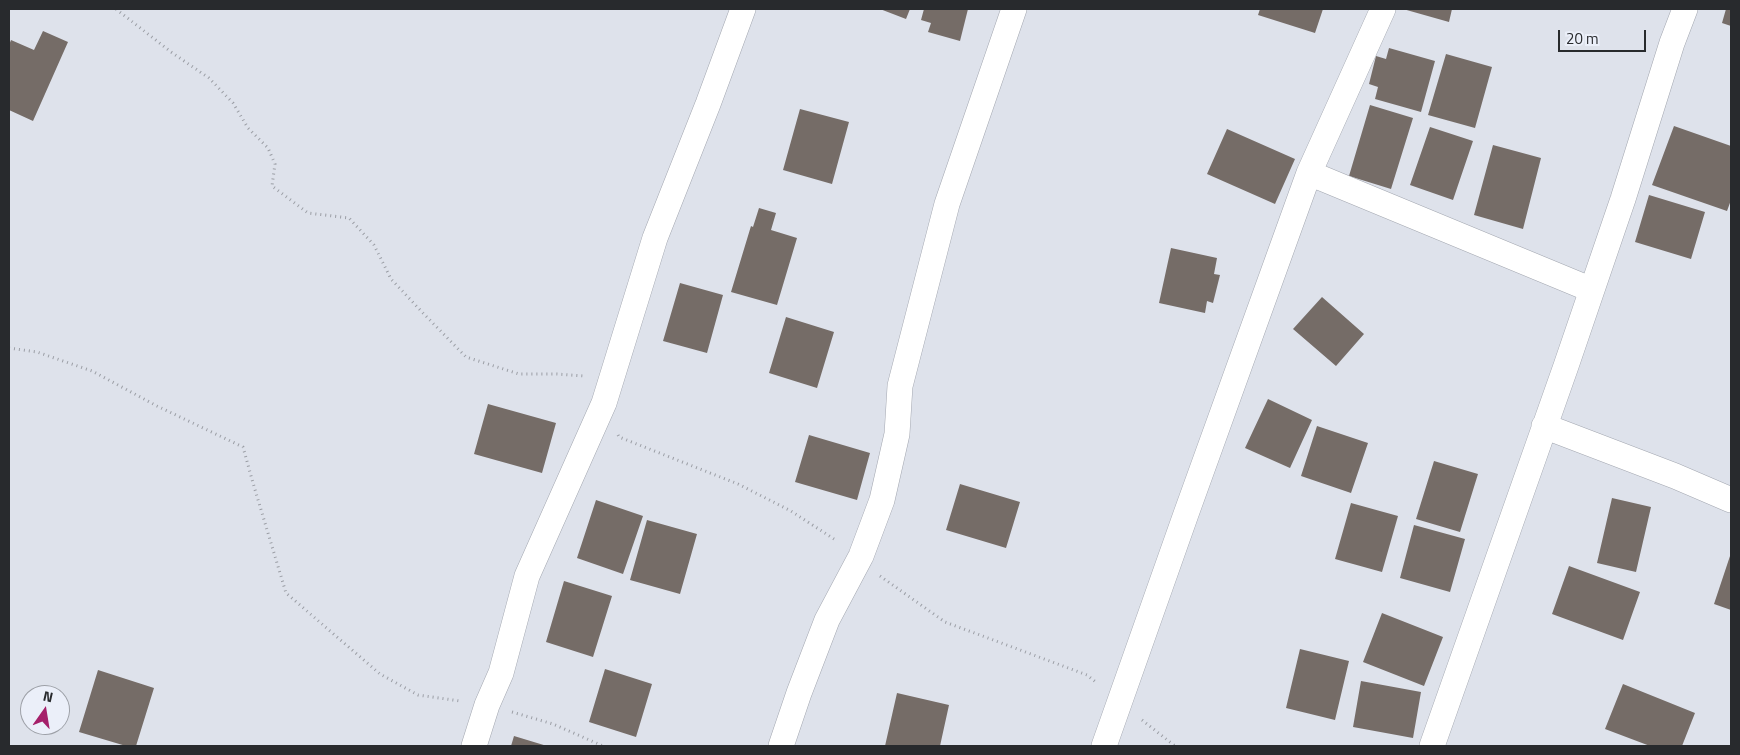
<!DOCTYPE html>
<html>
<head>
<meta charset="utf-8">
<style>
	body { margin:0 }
	#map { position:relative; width:1740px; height:755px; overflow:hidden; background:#dee2eb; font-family:"Titillium Web",sans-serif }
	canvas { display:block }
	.frame { position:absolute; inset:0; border:10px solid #282a2d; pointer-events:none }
	.north { position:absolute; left:20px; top:685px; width:50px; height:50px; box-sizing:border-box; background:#ebeff9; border:1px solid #9da0a7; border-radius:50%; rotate:13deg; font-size:14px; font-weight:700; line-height:20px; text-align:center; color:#282a2d }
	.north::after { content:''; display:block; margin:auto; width:18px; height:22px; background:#a51f6a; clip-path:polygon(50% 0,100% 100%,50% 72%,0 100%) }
	.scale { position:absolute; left:1558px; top:30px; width:88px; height:22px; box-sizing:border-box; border:2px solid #282a2d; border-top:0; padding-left:6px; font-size:15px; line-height:18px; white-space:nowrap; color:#282a2d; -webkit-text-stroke:4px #ebeff9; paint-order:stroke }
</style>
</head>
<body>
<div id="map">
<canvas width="1740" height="755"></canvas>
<div class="frame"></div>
<div class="north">N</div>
<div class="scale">20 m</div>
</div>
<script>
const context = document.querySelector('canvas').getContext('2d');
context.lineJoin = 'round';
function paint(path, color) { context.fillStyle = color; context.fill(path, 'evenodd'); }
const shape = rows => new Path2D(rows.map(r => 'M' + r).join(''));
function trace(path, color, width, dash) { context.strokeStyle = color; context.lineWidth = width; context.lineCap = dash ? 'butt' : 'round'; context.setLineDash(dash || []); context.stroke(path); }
paint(shape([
	[880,9,910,9,906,19],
	[924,9,968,9,960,41,928,32,931,23,921,20],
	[1260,9,1323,9,1315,33,1258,15],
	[1403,9,1452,9,1449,22],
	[1726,9,1731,9,1731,26,1722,23],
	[43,31,68,42,33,121,9,110,9,45,11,40,34,50],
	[1389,48,1435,61,1421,112,1375,99,1378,87,1369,84,1376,56,1386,59],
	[1446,54,1492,67,1475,128,1428,115],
	[1370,105,1413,118,1391,189,1349,176],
	[800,109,849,122,832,184,783,170],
	[1674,126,1731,146,1731,200,1727,211,1652,185],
	[1430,127,1473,141,1453,200,1410,185],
	[1227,129,1295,159,1275,204,1207,174],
	[1493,145,1541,158,1523,229,1474,215],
	[1649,195,1705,212,1691,259,1635,242],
	[759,208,776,213,771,230,797,238,777,305,731,292,751,226,753,227],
	[1171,248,1217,258,1214,274,1220,275,1213,303,1207,301,1205,313,1159,303],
	[680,283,723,295,707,353,663,341],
	[1322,297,1364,334,1336,366,1293,329],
	[786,317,834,332,817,388,769,373],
	[1268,399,1312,420,1290,468,1245,448],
	[488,404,556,423,542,473,474,454],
	[1317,426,1368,443,1351,493,1301,476],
	[809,435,870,453,857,500,795,482],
	[1434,461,1478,474,1460,532,1416,519],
	[960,484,1020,502,1006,548,946,530],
	[1612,498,1651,507,1636,572,1597,563],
	[596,500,643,516,623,574,577,558],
	[1351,503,1398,516,1382,572,1335,559],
	[647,520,697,534,680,594,630,580],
	[1414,525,1465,539,1450,592,1400,578],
	[1731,553,1731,610,1714,604],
	[1569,566,1640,592,1623,640,1552,614],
	[564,581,612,596,593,657,546,642],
	[1382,613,1443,637,1424,686,1363,662],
	[1300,649,1349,661,1335,720,1286,708],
	[605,669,652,684,636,737,589,722],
	[98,670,154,688,136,746,126,746,79,732],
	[1361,681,1421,692,1413,738,1353,727],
	[1623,684,1695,713,1682,746,1650,746,1605,729],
	[897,693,949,705,940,746,885,746],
	[514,736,547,746,511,746]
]), '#756c67');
const street = shape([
	[1309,173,1592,290],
	[1544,426,1675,476,1731,500],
	[474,746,487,705,501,673,527,576,604,403,655,238,708,104,743,9],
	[781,746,799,693,827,620,861,556,882,500,897,434,900,386,947,204,1014,9],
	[1104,746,1186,514,1309,173,1383,9],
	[1432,746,1566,366,1623,199,1672,43,1685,9]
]);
trace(street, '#a3a7b0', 26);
trace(shape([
	[116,9,171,52,209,78,233,103,248,128,268,148,275,164,272,186,308,213,349,218,374,245,391,279,422,312,466,357,519,374,557,374,584,376],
	[9,348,37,352,92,371,157,406,243,447,253,483,286,593,380,674,418,695,460,701],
	[618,435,619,437,738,484,791,511,837,541],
	[880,576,945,622,1087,675,1097,683],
	[512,712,553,724,603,746],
	[1142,720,1175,746]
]), '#9b9ea5', 3, [1, 4]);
trace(street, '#fff', 25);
</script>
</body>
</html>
